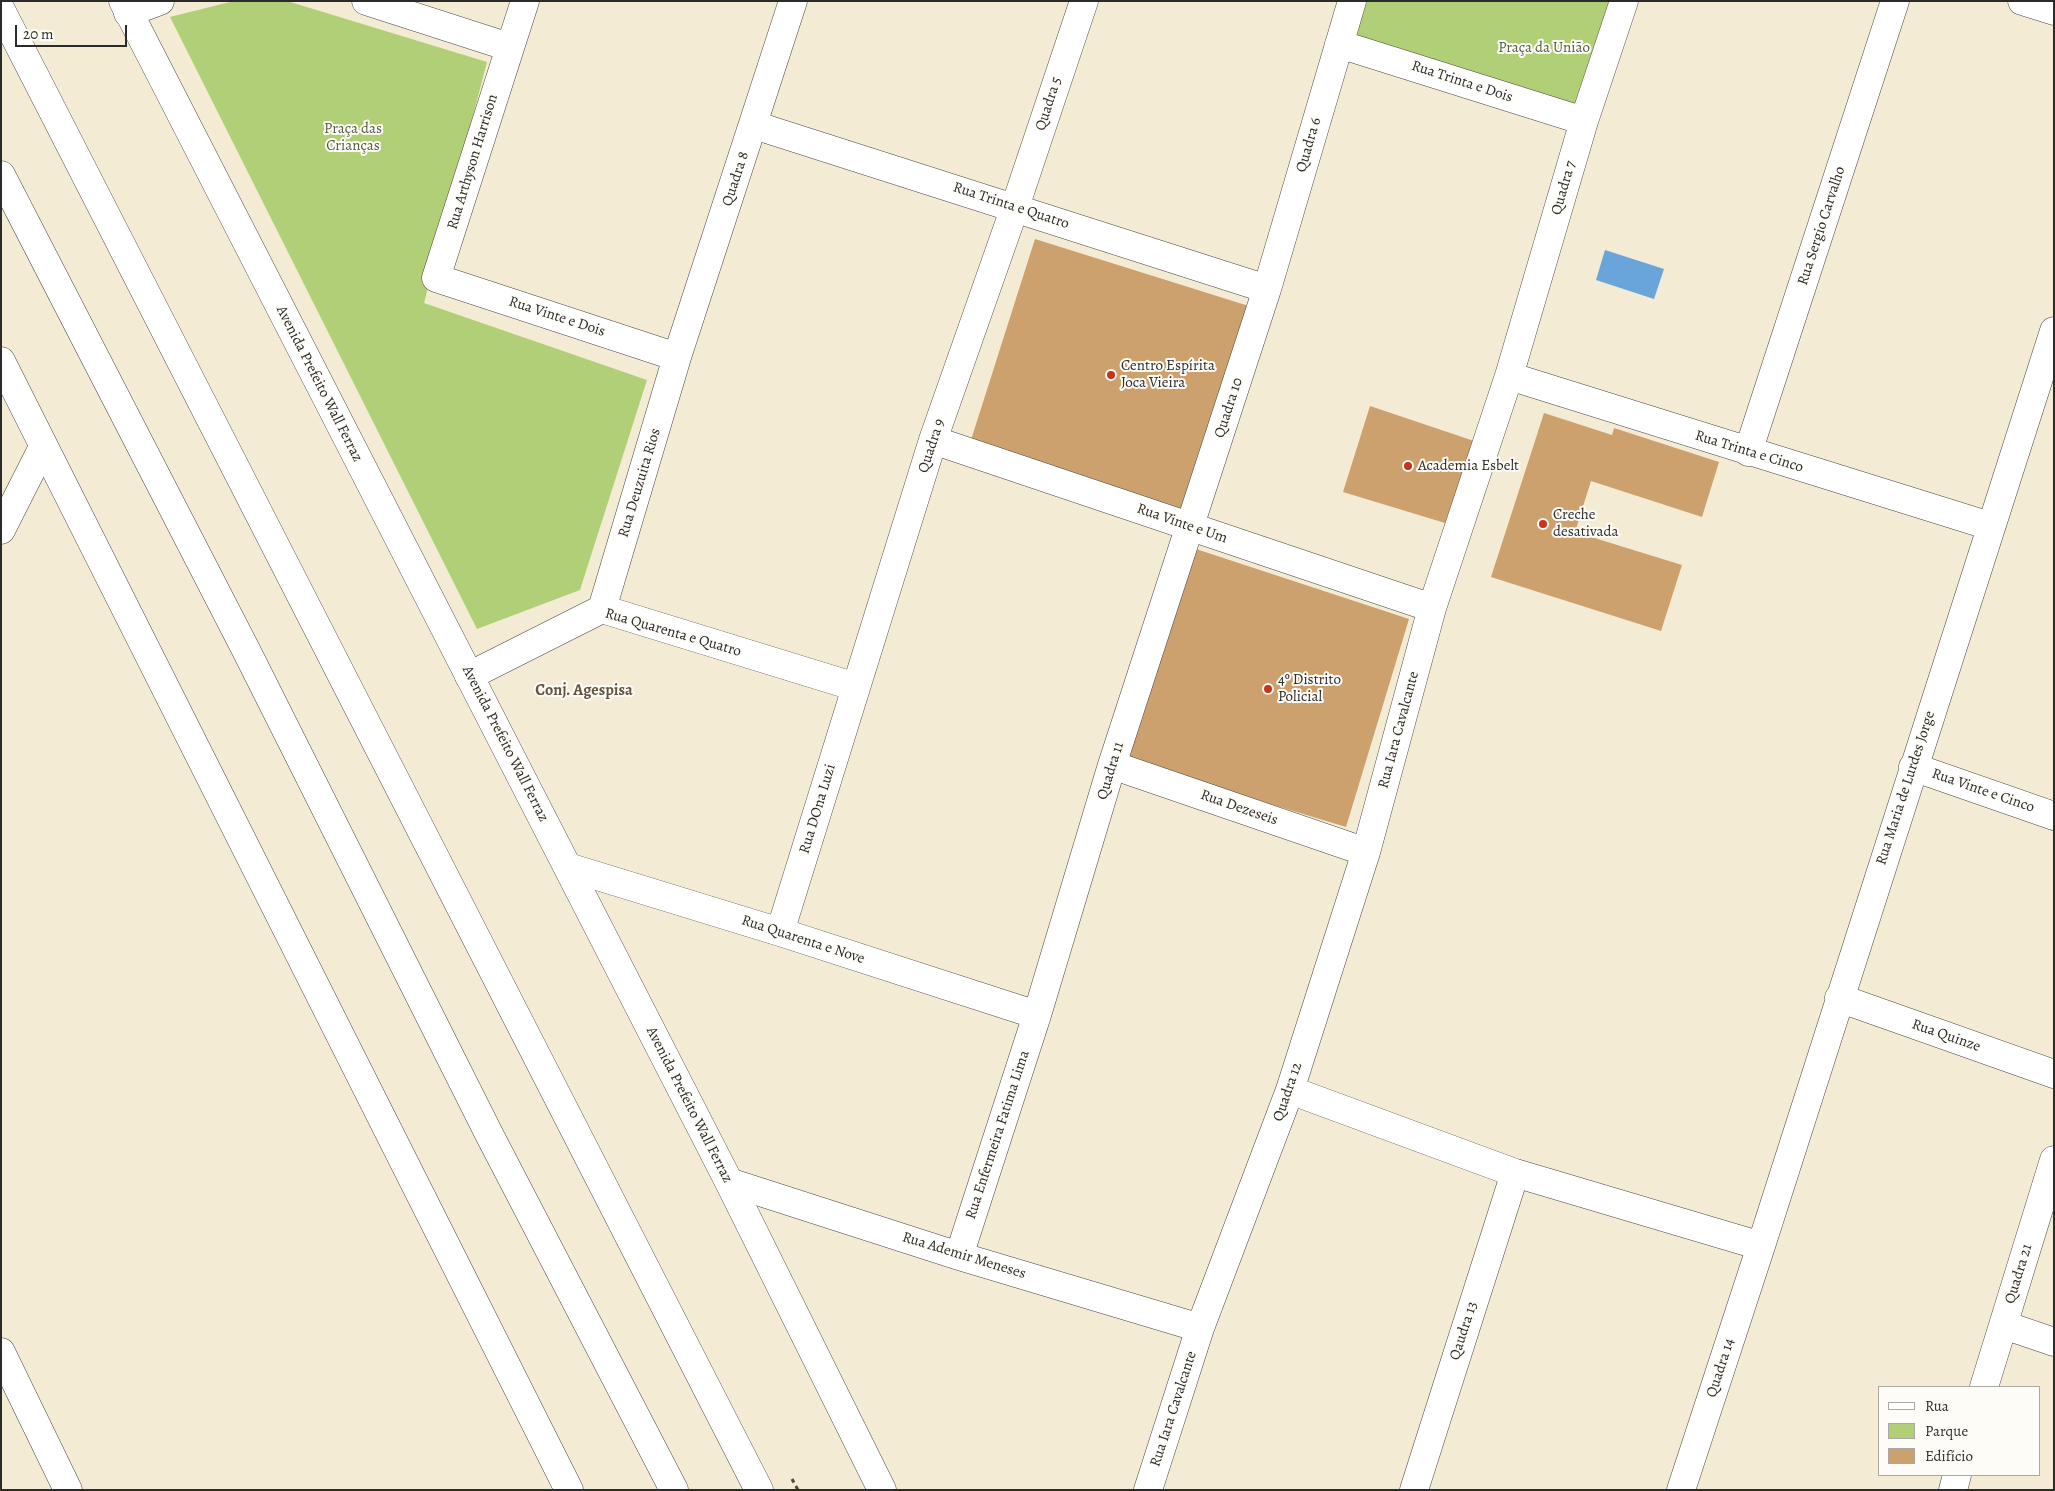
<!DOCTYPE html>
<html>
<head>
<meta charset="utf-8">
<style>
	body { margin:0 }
	#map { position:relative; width:2055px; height:1491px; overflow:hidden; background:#f4ebd5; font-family:Alegreya,serif }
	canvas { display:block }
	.frame { position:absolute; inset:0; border:2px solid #2b2b2b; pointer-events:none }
	.legend { position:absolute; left:1878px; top:1386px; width:162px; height:90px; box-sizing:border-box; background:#fdfcf7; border:1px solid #a9a8a5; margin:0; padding:6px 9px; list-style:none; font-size:15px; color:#2b2b2b }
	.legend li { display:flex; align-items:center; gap:10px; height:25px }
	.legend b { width:25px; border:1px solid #a9a8a5 }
	.scale { position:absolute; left:15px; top:25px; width:112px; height:22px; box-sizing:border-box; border:2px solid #2b2b2b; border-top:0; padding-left:6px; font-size:15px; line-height:18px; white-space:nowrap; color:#2b2b2b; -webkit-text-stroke:4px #fdfcf7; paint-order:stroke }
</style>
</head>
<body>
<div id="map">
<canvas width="2055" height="1491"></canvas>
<div class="frame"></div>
<ul class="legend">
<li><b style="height:6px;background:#fff"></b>Rua</li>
<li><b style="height:14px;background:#b1cf76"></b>Parque</li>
<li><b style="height:14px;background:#cca16d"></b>Edifício</li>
</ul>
<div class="scale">20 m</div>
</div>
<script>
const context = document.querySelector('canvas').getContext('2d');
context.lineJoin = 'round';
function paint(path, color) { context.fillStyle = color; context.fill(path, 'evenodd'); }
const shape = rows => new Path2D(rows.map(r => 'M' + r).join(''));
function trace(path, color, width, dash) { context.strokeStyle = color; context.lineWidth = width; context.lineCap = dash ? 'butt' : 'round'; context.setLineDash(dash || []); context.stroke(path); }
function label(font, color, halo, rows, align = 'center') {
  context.font = font + ' Alegreya,serif'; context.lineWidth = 4; context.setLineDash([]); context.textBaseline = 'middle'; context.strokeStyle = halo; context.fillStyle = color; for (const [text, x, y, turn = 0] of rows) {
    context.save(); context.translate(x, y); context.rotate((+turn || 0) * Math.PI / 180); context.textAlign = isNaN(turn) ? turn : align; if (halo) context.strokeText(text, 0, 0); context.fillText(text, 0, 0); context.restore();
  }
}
paint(shape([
	[234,1,287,1,487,62,424,303,647,380,580,590,477,629,170,17],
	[1367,1,1609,1,1574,106,1356,36]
]), '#b1cf76');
paint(shape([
	[1605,250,1664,269,1654,299,1596,280]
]), '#69a5da');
paint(shape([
	[1035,239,1252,307,1186,517,970,443],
	[1370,406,1474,441,1445,523,1343,492],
	[1544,413,1612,435,1614,428,1719,462,1702,517,1591,481,1575,532,1682,565,1661,631,1491,577],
	[1196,549,1409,619,1346,827,1125,760]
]), '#cca16d');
const minor = shape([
	[366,1,509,47],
	[525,1,436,278,677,357],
	[2022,1,2054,11],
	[128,13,160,1],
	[1339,44,1584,121],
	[754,125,1267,289],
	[1509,376,1990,526],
	[933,440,1432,608],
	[1748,452,1895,1],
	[1,530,43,447],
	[602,609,677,357,793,1],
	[469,676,602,609,856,687],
	[1112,765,1366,852],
	[1913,767,2054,816],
	[568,867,780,932,1037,1015],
	[780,932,933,440,1015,207,1084,1],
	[1839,998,2054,1074],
	[1290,1090,1515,1173,1761,1246],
	[729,1182,959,1256,1200,1328],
	[959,1256,1037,1015,1112,765,1267,289,1352,1],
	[2004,1325,2054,1342],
	[1,1352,68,1490],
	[1984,1387,2054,1160],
	[1148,1490,1200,1328,1290,1090,1366,852,1432,608,1509,376,1584,121,1624,1],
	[1414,1490,1515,1173],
	[1681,1490,1761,1246,2054,331],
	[1953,1490,1957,1475]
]);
const primary = shape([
	[123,1,729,1182,882,1490],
	[1,361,569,1490]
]);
const trunk = shape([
	[1,10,759,1490],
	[1,175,246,650,489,1134,674,1490]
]);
trace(minor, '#494844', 29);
trace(primary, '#494844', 29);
trace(trunk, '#494844', 29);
trace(shape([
	[792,1479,798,1490]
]), '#494844', 3, [4, 4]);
trace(minor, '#fff', 28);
trace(primary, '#fff', 28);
trace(trunk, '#fff', 28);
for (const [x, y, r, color] of [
	[1111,375,5,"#c8321e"],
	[1408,466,5,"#c8321e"],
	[1543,524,5,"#c8321e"],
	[1268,689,5,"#c8321e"]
]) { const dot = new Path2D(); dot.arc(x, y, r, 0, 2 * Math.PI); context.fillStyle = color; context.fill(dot); trace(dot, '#fdfcf7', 2); }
label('15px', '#535c42', '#fdfcf7', [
	["Praça da União",1544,48],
	["Praça das",353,129],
	["Crianças",353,146]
]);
label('15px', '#2b2b2b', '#fdfcf7', [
	["Rua Trinta e Dois",1462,82,18],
	["Quadra 5",1049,104,-72],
	["Quadra 6",1309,145,-74],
	["Rua Arthyson Harrison",473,162,-73],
	["Quadra 8",736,179,-72],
	["Quadra 7",1564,188,-74],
	["Rua Trinta e Quatro",1011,206,18],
	["Rua Sergio Carvalho",1822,226,-72],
	["Rua Vinte e Dois",557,317,18],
	["Avenida Prefeito Wall Ferraz",319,384,63],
	["Quadra 10",1229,408,-72],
	["Quadra 9",932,446,-72],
	["Rua Trinta e Cinco",1749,452,17],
	["Rua Deuzuita Rios",640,483,-73],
	["Rua Vinte e Um",1182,524,19],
	["Rua Quarenta e Quatro",673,633,16],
	["Rua Iara Cavalcante",1399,730,-75],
	["Avenida Prefeito Wall Ferraz",505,744,63],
	["Quadra 11",1111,771,-73],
	["Rua Maria de Lurdes Jorge",1906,788,-72],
	["Rua Vinte e Cinco",1983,791,19],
	["Rua Dezeseis",1239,808,19],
	["Rua DOna Luzi",818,809,-73],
	["Rua Quarenta e Nove",803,940,18],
	["Rua Quinze",1946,1036,19],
	["Quadra 12",1288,1092,-71],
	["Avenida Prefeito Wall Ferraz",689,1105,63],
	["Rua Enfermeira Fatima Lima",998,1135,-72],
	["Rua Ademir Meneses",964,1256,17],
	["Quadra 21",2019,1274,-73],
	["Qaudra 13",1464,1331,-72],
	["Quadra 14",1721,1368,-72],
	["Rua Iara Cavalcante",1174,1409,-72]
]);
label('15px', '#2b2b2b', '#fdfcf7', [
	["Centro Espírita",1121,366],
	["Joca Vieira",1121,383],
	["Academia Esbelt",1418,466],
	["Creche",1553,515],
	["desativada",1553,532],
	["4º Distrito",1278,680],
	["Policial",1278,697]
], 'left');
label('bold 16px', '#635442', '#fdfcf7', [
	["Conj. Agespisa",584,691]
]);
</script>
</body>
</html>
